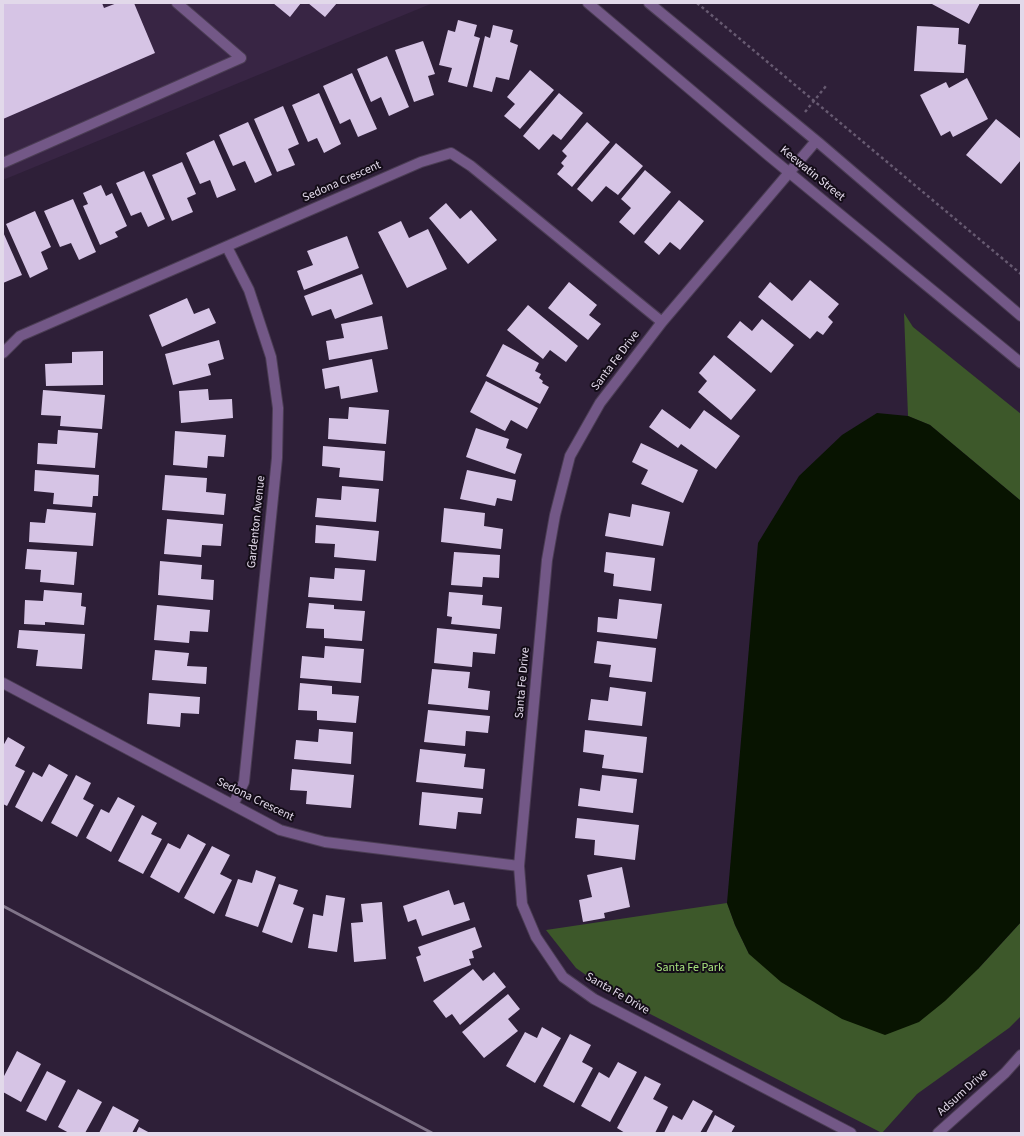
<!DOCTYPE html>
<html>
<head>
<meta charset="utf-8">
<style>
	body { margin:0 }
	#map { position:relative; width:1024px; height:1136px; overflow:hidden; background:#2e1f38; font-family:"Source Sans 3",sans-serif }
	canvas { display:block }
	.frame { position:absolute; inset:0; border:4px solid #e2d9ea; pointer-events:none }
</style>
</head>
<body>
<div id="map">
<canvas width="1024" height="1136"></canvas>
<div class="frame"></div>
</div>
<script>
const context = document.querySelector('canvas').getContext('2d');
context.lineJoin = 'round';
function paint(path, color) { context.fillStyle = color; context.fill(path, 'evenodd'); }
const shape = rows => new Path2D(rows.map(r => 'M' + r).join(''));
function trace(path, color, width, dash) { context.strokeStyle = color; context.lineWidth = width; context.lineCap = dash ? 'butt' : 'round'; context.setLineDash(dash || []); context.stroke(path); }
function label(font, color, halo, rows, align = 'center') {
  context.font = font + ' "Source Sans 3",sans-serif'; context.lineWidth = 4; context.setLineDash([]); context.textBaseline = 'middle'; context.strokeStyle = halo; context.fillStyle = color; for (const [text, x, y, turn = 0] of rows) {
    context.save(); context.translate(x, y); context.rotate((+turn || 0) * Math.PI / 180); context.textAlign = isNaN(turn) ? turn : align; if (halo) context.strokeText(text, 0, 0); context.fillText(text, 0, 0); context.restore();
  }
}
paint(shape([
	[3,3,433,3,3,180]
]), '#382544');
paint(shape([
	[904,313,913,327,1021,414,1021,501,930,425,908,416],
	[727,903,735,925,749,954,978,969,1021,922,1021,1016,1009,1028,917,1094,882,1133,619,998,576,968,546,930]
]), '#3d582a');
paint(shape([
	[877,413,908,416,930,425,1021,501,1021,922,978,969,945,1001,919,1022,885,1035,842,1019,781,982,749,954,735,925,727,903,758,543,799,476,842,435]
]), '#081401');
paint(shape([
	[3,3,102,3,104,8,117,3,134,3,155,53,3,119],
	[273,3,301,3,290,17],
	[308,3,337,3,325,17],
	[932,3,980,3,969,24,932,4],
	[458,20,477,25,474,36,480,38,467,87,448,82,452,68,439,65,448,30,455,32],
	[493,25,513,30,510,42,518,45,509,80,496,77,492,92,473,87,485,36,490,38],
	[917,26,959,28,958,44,966,45,964,73,914,71],
	[423,41,435,74,428,76,434,95,414,102,395,50],
	[387,56,409,107,389,116,381,97,371,102,357,69],
	[530,70,554,90,520,129,504,116,515,104,507,97],
	[352,73,377,129,358,137,350,119,340,124,323,86],
	[967,78,988,119,953,137,950,131,941,136,920,95,946,82,949,88],
	[319,93,341,144,324,153,317,138,308,142,292,105],
	[559,93,583,113,561,140,553,134,539,150,523,136],
	[283,106,299,144,288,149,295,165,277,172,254,119],
	[996,119,1021,139,1021,160,1001,184,966,155],
	[248,122,272,175,255,183,245,161,233,166,219,135],
	[587,122,610,142,572,187,557,174,564,166,561,163,567,156,562,151],
	[214,140,236,190,217,198,210,180,200,184,186,153],
	[616,143,643,166,618,195,606,186,592,202,577,189],
	[182,162,196,194,187,198,193,212,172,221,152,175],
	[645,170,671,192,634,235,619,222,631,208,621,199],
	[144,171,165,219,148,227,141,212,131,216,116,183],
	[101,185,106,196,112,193,127,226,115,232,118,237,100,245,83,206,88,204,83,193],
	[73,199,96,252,79,260,71,243,60,247,44,211],
	[679,200,704,221,680,250,670,242,659,255,644,242],
	[446,203,460,219,471,210,497,240,468,264,429,218],
	[35,211,51,247,41,252,48,269,30,278,6,224],
	[401,221,409,238,428,229,447,269,407,288,378,232],
	[3,232,22,275,3,283],
	[347,236,359,268,304,290,297,271,313,265,307,251],
	[362,274,373,304,335,319,331,309,312,316,304,296],
	[810,280,839,304,828,317,833,322,823,335,817,331,810,339,758,297,770,282,792,301],
	[569,282,597,305,589,315,601,324,588,340,548,308],
	[187,298,194,314,209,308,216,323,162,347,149,315],
	[528,305,578,346,566,362,550,350,543,359,507,330],
	[382,316,388,349,329,360,326,341,344,338,341,324],
	[762,319,794,345,771,373,727,337,740,321,752,331],
	[219,340,224,359,208,364,211,375,173,385,165,354],
	[503,344,539,363,535,371,541,374,539,378,543,381,542,383,549,387,540,404,486,376],
	[103,351,103,385,46,386,45,364,72,363,72,352],
	[714,355,756,390,731,420,698,392,707,381,699,373],
	[372,359,378,392,341,399,339,386,325,389,322,369],
	[486,381,538,408,527,429,511,420,505,431,470,412],
	[208,389,209,400,232,399,233,418,181,423,179,391],
	[43,390,105,395,102,429,60,426,61,416,41,415],
	[349,407,389,410,386,444,328,439,329,418,348,419],
	[662,409,690,429,704,410,740,436,716,469,681,444,678,448,649,427],
	[476,428,509,439,506,448,522,454,515,474,466,457],
	[58,430,98,433,95,468,37,464,38,443,57,444],
	[175,431,226,435,224,457,208,456,207,468,173,465],
	[641,443,698,470,683,503,641,484,648,470,632,462],
	[323,446,385,451,383,481,339,477,340,468,322,466],
	[35,470,99,475,98,496,93,496,92,507,53,504,54,493,34,491],
	[467,470,516,480,512,501,497,498,495,506,460,499],
	[165,475,207,478,206,492,226,494,224,515,162,510],
	[342,486,379,489,376,522,315,517,317,498,341,500],
	[632,504,670,512,663,546,605,536,609,513,630,517],
	[444,508,485,513,484,526,503,529,501,549,441,542],
	[47,509,96,513,93,546,29,542,30,522,45,523],
	[167,519,223,524,221,546,202,545,201,557,164,554],
	[316,525,379,531,376,561,334,557,335,544,315,543],
	[27,549,77,552,74,585,40,582,41,570,25,569],
	[454,552,500,555,499,578,483,577,482,587,451,585],
	[606,552,655,558,651,591,613,586,614,574,604,572],
	[160,561,202,565,201,579,214,580,213,600,158,595],
	[335,568,365,570,362,601,308,597,310,577,334,579],
	[44,590,82,593,81,606,86,607,84,625,45,622,45,625,24,624,25,600,43,601],
	[449,592,483,595,482,605,502,607,500,629,451,624,452,617,447,616],
	[619,599,662,604,657,639,597,632,598,617,617,619],
	[309,603,334,605,334,609,365,611,362,641,324,638,324,629,306,628],
	[157,605,210,610,208,632,190,631,189,643,154,640],
	[437,628,497,634,495,654,473,652,472,667,434,663],
	[19,630,85,634,82,669,36,666,38,650,17,648],
	[597,641,656,648,652,682,609,677,611,665,594,663],
	[325,646,364,649,361,683,300,678,302,656,324,658],
	[155,650,189,653,187,666,207,667,206,684,152,680],
	[432,669,470,672,468,688,490,691,488,710,428,704],
	[300,683,332,686,332,694,359,696,356,723,317,720,317,711,298,710],
	[610,687,646,692,642,726,588,720,591,699,608,701],
	[149,693,200,697,199,714,181,713,180,727,147,724],
	[428,710,490,716,488,733,466,731,465,746,424,742],
	[319,729,353,732,351,764,294,759,296,740,318,742],
	[585,730,647,737,643,773,602,768,604,755,583,752],
	[8,737,25,747,15,766,25,771,7,806,3,804,3,746],
	[420,749,466,754,464,767,485,769,483,789,416,782],
	[49,764,68,775,42,822,15,807,33,772,42,777],
	[292,769,354,775,351,808,306,804,307,791,290,790],
	[76,775,91,783,83,799,94,805,77,837,51,823],
	[602,775,637,779,633,813,578,806,580,788,600,791],
	[422,792,483,798,481,814,458,812,456,829,419,825],
	[118,797,135,806,111,852,86,838,101,809,109,813],
	[142,815,157,823,151,834,162,839,143,874,118,861],
	[577,818,639,825,635,860,594,855,595,840,575,838],
	[188,834,206,844,179,893,150,877,168,843,180,849],
	[212,846,230,855,220,874,232,880,214,914,184,898],
	[622,867,630,907,604,913,605,918,583,922,579,900,592,897,587,875],
	[256,870,276,877,258,927,225,916,238,879,252,883],
	[279,884,298,890,293,904,304,908,292,943,262,932],
	[449,890,454,905,464,902,470,920,422,936,416,919,408,922,403,906],
	[326,895,345,898,337,952,308,948,313,914,323,916],
	[382,902,386,959,354,962,351,923,363,922,361,904],
	[475,927,482,947,472,951,474,958,469,959,471,965,424,982,416,957,421,955,418,947],
	[473,969,483,981,494,972,506,987,460,1025,452,1014,446,1018,433,1001],
	[508,994,520,1009,508,1019,518,1031,484,1058,462,1032],
	[542,1027,561,1038,535,1083,506,1066,525,1032,537,1038],
	[570,1034,591,1045,582,1062,593,1068,574,1103,543,1086],
	[17,1051,41,1064,21,1102,3,1092,3,1078],
	[618,1062,637,1072,610,1122,581,1106,599,1072,609,1078],
	[47,1071,66,1081,46,1121,26,1111],
	[645,1076,661,1084,653,1099,668,1107,655,1133,625,1133,617,1128],
	[78,1089,102,1102,85,1133,69,1133,58,1127],
	[693,1100,713,1111,700,1133,664,1133,673,1115,682,1120],
	[113,1106,139,1120,132,1133,99,1133],
	[715,1115,735,1126,731,1133,706,1133],
	[139,1127,150,1133,136,1133]
]), '#d6c4e5');
const minor = shape([
	[588,3,769,156,1021,363],
	[649,3,819,143,1021,316],
	[816,141,662,322,600,403,570,456,555,515,547,560,519,866,522,904,536,937,563,977,594,999,851,1133],
	[3,163,241,58,177,3],
	[227,247,249,290,271,357,278,408,277,458,244,782,233,805],
	[3,353,20,336,421,162,451,153,471,166,662,322],
	[3,683,280,830,325,842,519,866],
	[938,1133,1005,1073,1021,1055]
]);
trace(minor, '#4b3d54', 12);
trace(shape([
	[697,3,1021,274],
	[805,112,826,86]
]), '#675a71', 2.5, [3, 3]);
trace(minor, '#735887', 10);
trace(shape([
	[3,906,432,1133]
]), '#807489', 3);
label('12px', '#e2d9ea', '#130c17', [
	["Keewatin Street",812,174,39],
	["Sedona Crescent",342,182,-24],
	["Santa Fe Drive",616,361,-53],
	["Gardenton Avenue",257,522,-84],
	["Santa Fe Drive",523,683,-85],
	["Sedona Crescent",255,800,26],
	["Santa Fe Drive",617,994,30],
	["Adsum Drive",963,1093,-42]
]);
label('12px', '#a7e27d', '#130c17', [
	["Santa Fe Park",690,968]
]);
</script>
</body>
</html>
